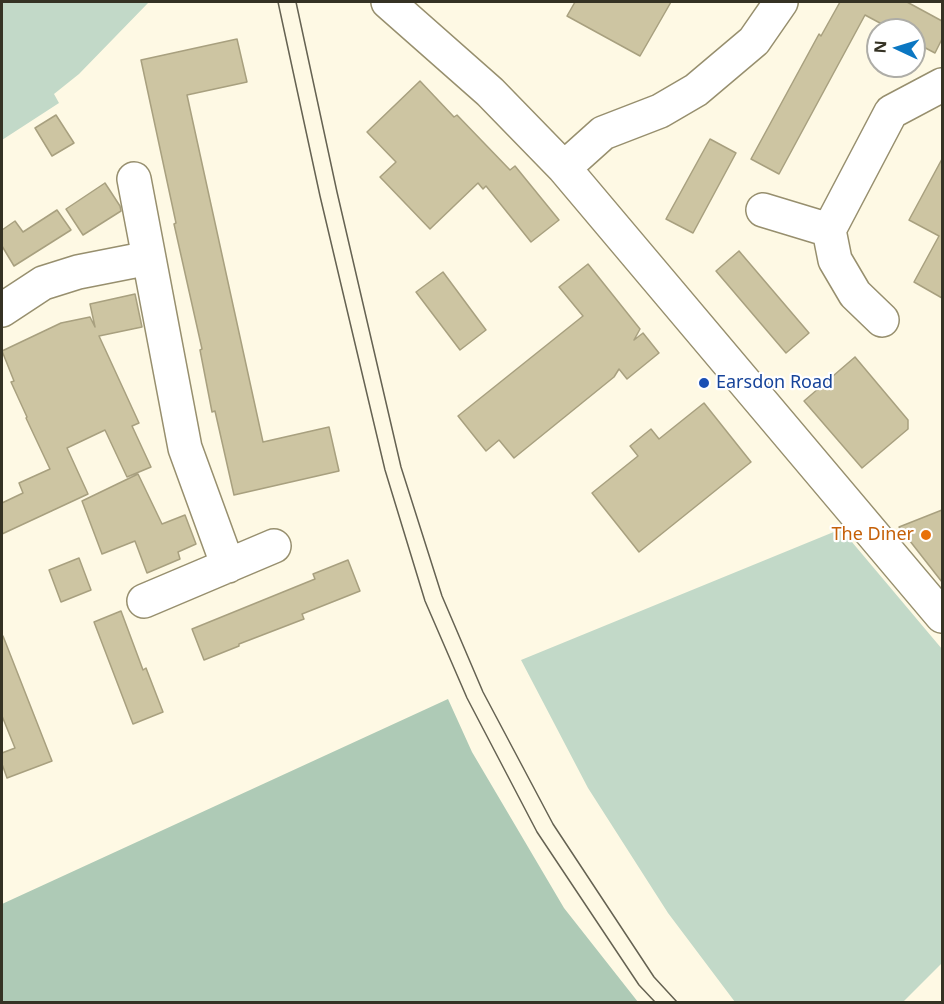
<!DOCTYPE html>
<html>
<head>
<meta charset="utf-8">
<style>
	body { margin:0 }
	#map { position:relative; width:944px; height:1004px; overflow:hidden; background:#fef9e4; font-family:"Noto Sans",sans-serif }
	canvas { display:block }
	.frame { position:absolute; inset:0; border:3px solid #353224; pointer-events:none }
	.north { position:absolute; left:866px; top:18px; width:60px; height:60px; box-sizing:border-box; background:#fff; border:2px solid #aeada7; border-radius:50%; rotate:274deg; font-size:16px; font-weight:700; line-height:24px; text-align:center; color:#353224 }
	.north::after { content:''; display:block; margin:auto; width:21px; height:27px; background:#0b77c2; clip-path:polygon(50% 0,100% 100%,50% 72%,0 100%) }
</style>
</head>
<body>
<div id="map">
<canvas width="944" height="1004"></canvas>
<div class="frame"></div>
<div class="north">N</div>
</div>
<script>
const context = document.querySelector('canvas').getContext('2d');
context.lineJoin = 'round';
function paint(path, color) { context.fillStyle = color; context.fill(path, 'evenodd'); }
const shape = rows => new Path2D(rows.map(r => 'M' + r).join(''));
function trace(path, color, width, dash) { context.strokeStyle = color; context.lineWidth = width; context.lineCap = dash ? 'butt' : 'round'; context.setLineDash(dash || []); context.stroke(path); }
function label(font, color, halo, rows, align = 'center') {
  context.font = font + ' "Noto Sans",sans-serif'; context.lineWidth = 4.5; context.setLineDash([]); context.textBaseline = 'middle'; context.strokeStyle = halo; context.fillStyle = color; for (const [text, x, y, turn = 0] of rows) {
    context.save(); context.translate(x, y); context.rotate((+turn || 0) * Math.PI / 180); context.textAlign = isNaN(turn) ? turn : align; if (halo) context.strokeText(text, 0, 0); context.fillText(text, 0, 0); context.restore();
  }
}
paint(shape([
	[2,2,149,2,79,74,54,94,59,103,2,140],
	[841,529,942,649,942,963,903,1002,735,1002,668,913,588,788,521,660]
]), '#c2d9c8');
paint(shape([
	[448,699,472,752,564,908,638,1002,2,1002,2,904]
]), '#aecab6');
const building = shape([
	[575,2,671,2,640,56,567,16,575,2],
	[840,2,907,2,942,21,942,39,935,53,914,42,914,30,893,30,865,15,779,174,751,159,819,34,821,36,840,2],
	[237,39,247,82,187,95,263,442,329,427,339,471,234,495,215,411,212,412,200,350,202,349,174,224,176,223,141,60,237,39],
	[420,81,454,117,457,115,510,170,515,166,559,220,531,242,486,186,483,189,478,183,430,229,380,177,396,162,367,132,420,81],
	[56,115,74,143,52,156,35,128,56,115],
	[710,139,736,153,693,233,666,219,710,139],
	[942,159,942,298,914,282,939,236,909,220,942,159],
	[105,183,120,206,121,211,83,235,66,209,105,183],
	[57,210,71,230,14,266,2,246,2,230,15,221,23,232,57,210],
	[739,251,809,333,786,353,716,271,739,251],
	[588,264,640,329,634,340,643,333,659,353,627,379,619,369,614,377,514,458,499,440,486,451,458,416,583,316,559,287,588,264],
	[443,272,486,330,460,350,416,292,443,272],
	[135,294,142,327,99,336,139,423,132,426,151,467,127,477,105,430,67,448,88,494,2,534,2,503,23,493,19,483,50,469,26,418,27,417,11,382,14,381,2,351,61,323,90,317,95,327,90,304,135,294],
	[855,357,908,420,908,429,862,468,804,401,855,357],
	[704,403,751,462,639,552,592,493,638,456,630,446,651,429,659,439,704,403],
	[138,474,162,524,185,515,196,544,178,552,180,559,147,573,135,541,102,554,82,501,138,474],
	[942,510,942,582,899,527,942,510],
	[79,558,91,590,61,602,49,570,79,558],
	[348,560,360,591,302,614,304,619,239,644,239,646,204,660,192,629,315,579,313,574,348,560],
	[121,611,143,670,146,668,163,712,133,724,94,622,121,611],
	[3,636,52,761,7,778,2,764,2,753,15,748,2,716,2,637,3,636]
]);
paint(building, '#cdc5a2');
trace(building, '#a8a07f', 1.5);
const minor = shape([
	[388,2,490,92,564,168,942,616],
	[564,168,603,133,660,111,696,90,754,41,781,2],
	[134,179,185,448,228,566],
	[763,210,829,230],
	[2,310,43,283,78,272,149,258],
	[882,320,855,294,835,260,829,230,891,112,942,85],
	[144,601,274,546]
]);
trace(minor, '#978f6e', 36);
trace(minor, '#fff', 33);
trace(shape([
	[278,2,320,196,385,470,425,601,467,698,537,832,639,985,655,1002],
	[296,2,337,192,401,467,442,596,483,692,553,824,654,977,677,1002]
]), '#656252', 1.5);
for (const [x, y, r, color] of [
	[704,383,6,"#1a4fb4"],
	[926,535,6,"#e8710a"]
]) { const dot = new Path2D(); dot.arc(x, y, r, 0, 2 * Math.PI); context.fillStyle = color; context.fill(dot); trace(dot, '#fff', 2); }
label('18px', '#164399', '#fff', [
	["Earsdon Road",716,383]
], 'left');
label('18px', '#c56008', '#fff', [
	["The Diner",914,535]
], 'right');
</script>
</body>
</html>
